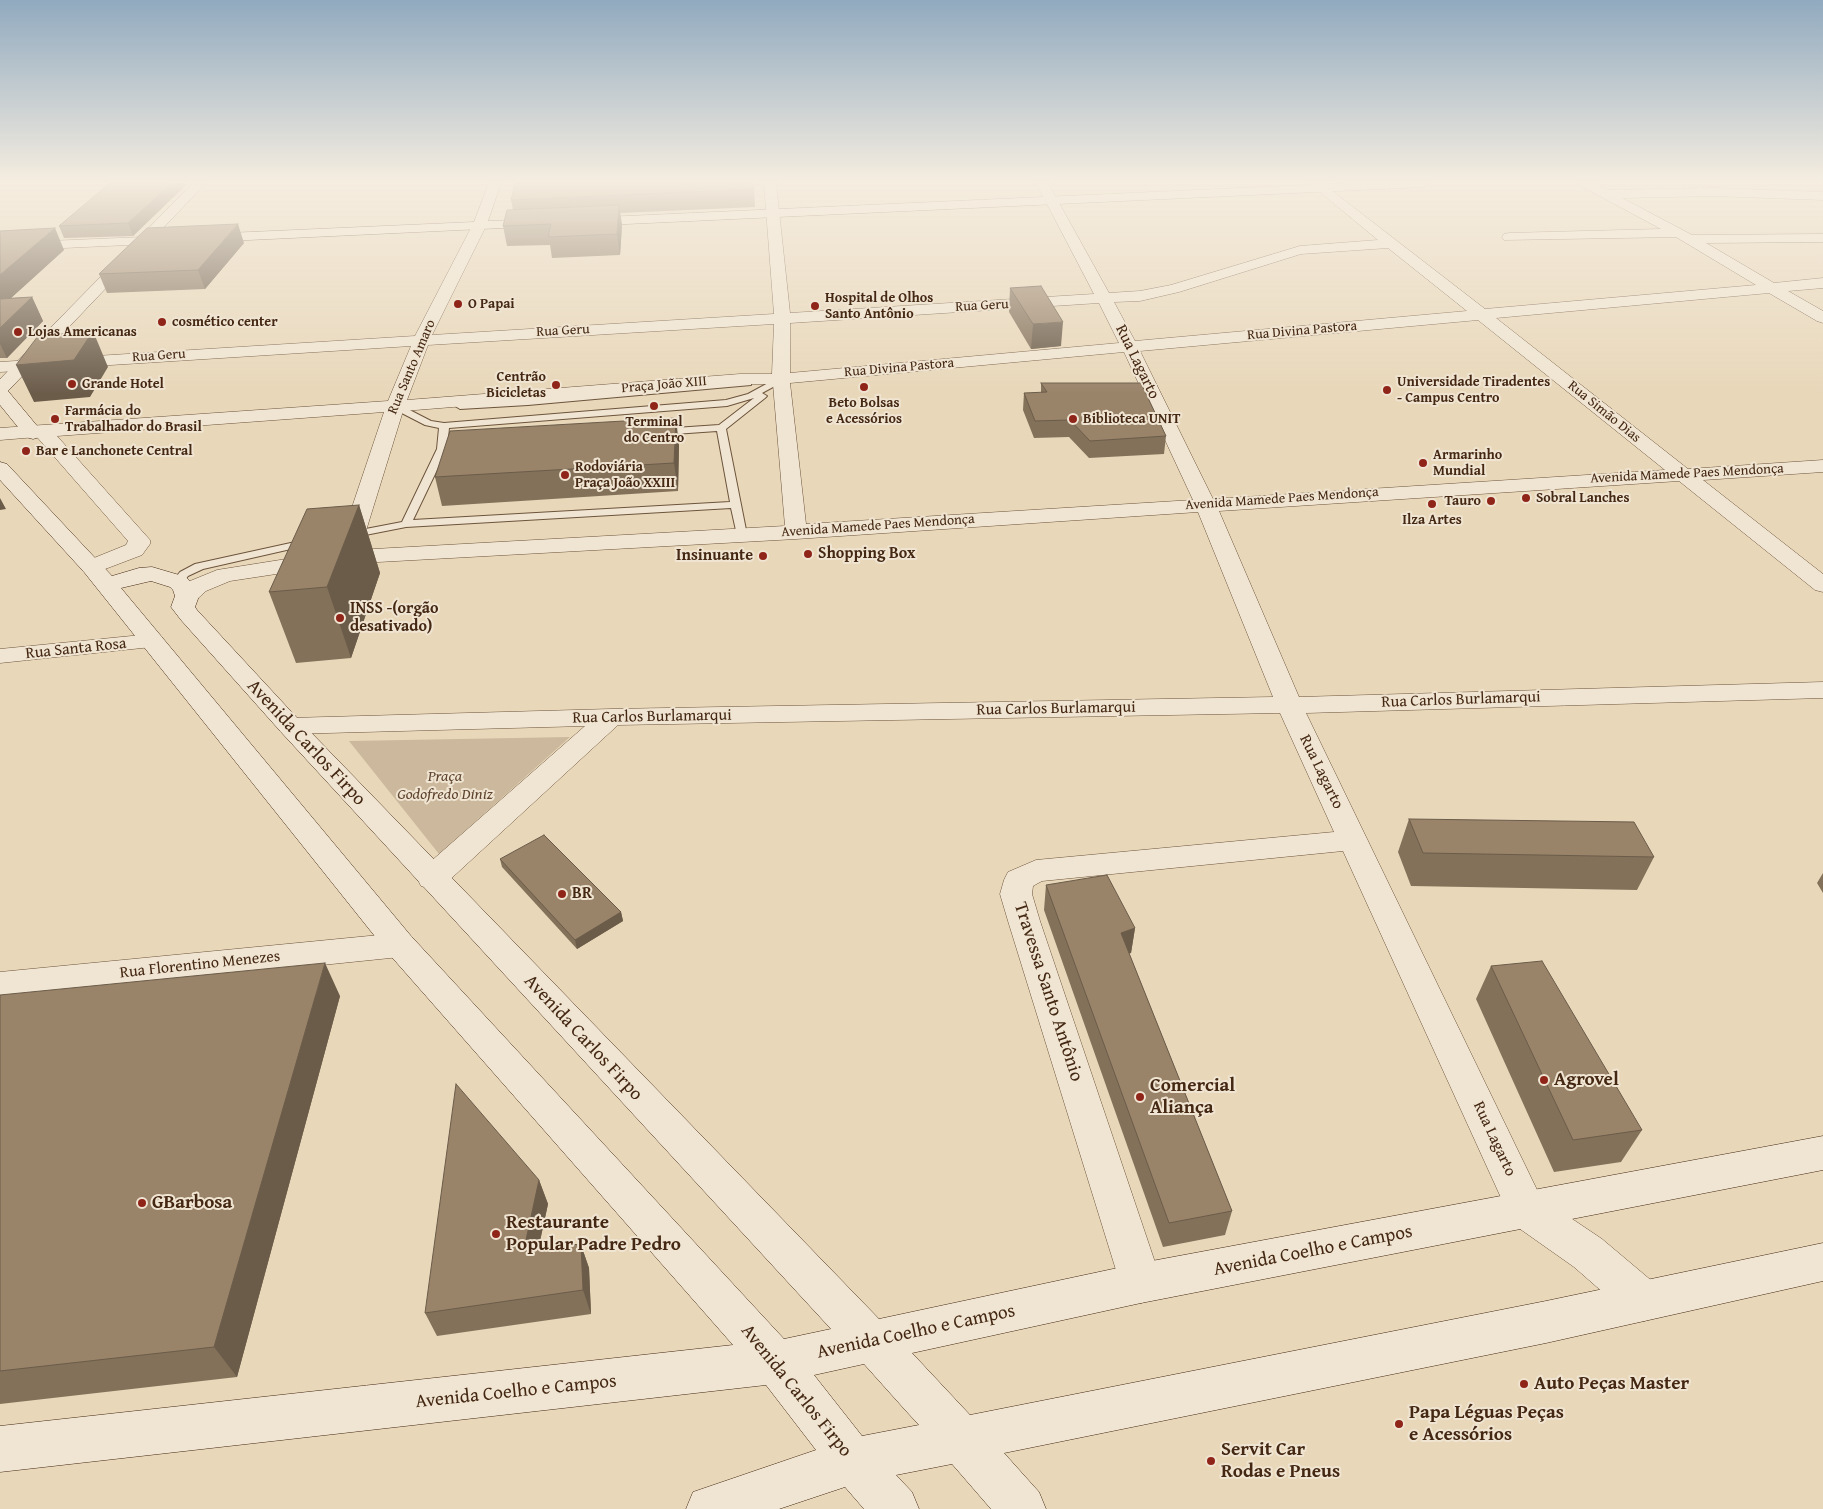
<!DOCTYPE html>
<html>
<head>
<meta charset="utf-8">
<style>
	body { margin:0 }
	canvas { display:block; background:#e8d7b9 }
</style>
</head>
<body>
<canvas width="1823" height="1509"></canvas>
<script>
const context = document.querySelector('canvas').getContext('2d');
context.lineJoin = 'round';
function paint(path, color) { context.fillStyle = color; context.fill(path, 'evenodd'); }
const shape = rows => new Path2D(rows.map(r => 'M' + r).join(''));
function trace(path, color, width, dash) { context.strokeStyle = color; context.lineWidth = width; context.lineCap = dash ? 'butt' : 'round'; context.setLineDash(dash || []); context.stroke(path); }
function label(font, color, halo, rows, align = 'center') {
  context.font = font + ' "Gentium Book Plus",serif'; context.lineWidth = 4; context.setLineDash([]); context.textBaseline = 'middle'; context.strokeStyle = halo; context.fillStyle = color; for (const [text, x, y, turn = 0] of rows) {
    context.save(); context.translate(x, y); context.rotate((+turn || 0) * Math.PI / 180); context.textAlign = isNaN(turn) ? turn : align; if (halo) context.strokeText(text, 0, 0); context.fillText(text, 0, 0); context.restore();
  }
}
paint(shape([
	[570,737,439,854,349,741]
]), '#ccb99d');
const lane = shape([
	[781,376,784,377,784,381,762,393,767,396,765,398,726,429,747,535,746,537,738,537,737,535,731,508,406,527,350,538,345,535,350,532,402,522,437,449,439,428,425,425,392,408,392,404,398,404,431,421,444,423,726,400,748,394,781,376],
	[754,398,719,425,660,429,655,432,660,435,717,431,730,502,413,520,447,449,449,428,727,406,754,398],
	[748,380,751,381,751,385,528,405,460,409,455,406,460,403,748,380],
	[309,539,313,540,314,542,313,544,203,569,188,576,182,584,174,584,172,582,180,572,195,564,309,539]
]);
const street = shape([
	[764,183,776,183,790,313,1094,294,1036,183,1048,183,1109,293,1140,291,1171,285,1300,246,1378,240,1309,183,1322,183,1485,309,1756,285,1676,237,1504,240,1502,237,1504,234,1509,233,1661,229,1581,186,1579,183,1594,183,1608,190,1714,188,1823,192,1823,200,1714,196,1622,198,1692,235,1823,234,1823,242,1706,243,1774,283,1823,278,1823,288,1788,291,1823,311,1823,323,1817,321,1769,293,1496,318,1688,469,1823,460,1823,472,1703,480,1823,574,1823,592,1815,590,1679,481,1219,511,1299,697,1823,682,1823,698,1306,713,1541,1198,1602,1239,1659,1287,1665,1301,1659,1315,1644,1321,1629,1315,1574,1267,1513,1224,1343,851,1042,881,1033,886,1032,894,1040,921,1162,1283,1156,1297,1141,1303,1126,1297,1120,1283,1008,921,1000,894,1004,880,1008,872,1036,860,1334,832,1280,713,618,725,443,886,432,889,421,886,417,878,421,870,585,726,290,734,281,732,277,726,281,720,290,718,611,709,1273,697,1198,512,796,539,342,564,230,581,206,591,195,601,187,603,179,601,175,596,179,591,190,581,217,570,343,550,337,545,343,534,384,412,57,436,150,540,150,544,142,555,92,574,84,572,81,567,84,562,126,545,128,541,37,437,0,440,0,428,388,401,411,346,0,372,0,362,415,336,472,226,479,222,486,226,432,335,774,314,764,183],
	[1388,248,1467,311,1135,341,1114,302,1140,301,1179,292,1301,254,1388,248],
	[1099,303,1119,343,790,373,790,323,1099,303],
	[1478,320,1665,470,1213,499,1140,351,1478,320],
	[774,324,772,374,740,374,407,400,428,345,774,324],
	[1124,352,1193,500,806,524,790,383,1124,352],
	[740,384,773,384,785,526,356,550,365,534,403,411,740,384],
	[144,237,149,238,151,241,149,244,0,251,0,243,144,237],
	[152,634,161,636,164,641,161,646,0,663,0,649,152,634],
	[400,933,411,936,416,945,411,954,400,957,0,998,0,972,400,933]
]);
const secondary = shape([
	[193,183,206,183,8,391,43,433,40,437,33,439,26,437,0,405,0,379,193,183],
	[489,183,501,183,488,221,540,219,547,223,545,226,206,242,201,241,199,238,201,235,206,234,474,222,489,183],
	[1350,183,1430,183,1424,187,583,226,576,222,583,218,1350,183],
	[0,462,7,464,112,576,139,568,152,567,186,577,195,587,199,596,195,607,197,610,299,720,879,1319,1141,1263,1823,1136,1823,1170,1141,1303,912,1353,970,1415,1546,1301,1823,1243,1823,1281,1546,1343,1004,1453,1039,1492,1046,1509,991,1509,952,1464,896,1475,912,1492,919,1509,864,1509,845,1487,779,1509,686,1509,693,1492,816,1450,766,1385,0,1472,0,1426,733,1345,389,954,84,572,0,480,0,462],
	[151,581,170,587,173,590,175,596,171,607,181,620,281,732,831,1329,784,1339,411,936,121,588,151,581],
	[864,1364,907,1412,919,1425,862,1436,814,1375,864,1364]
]);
trace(lane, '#6d543c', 2);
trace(street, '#6d543c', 1);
trace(secondary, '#442813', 1);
paint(lane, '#f0e5d2');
paint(street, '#f0e5d2');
paint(secondary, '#f0e5d2');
paint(shape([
	[188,183,133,236,64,238,59,226],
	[754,189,755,207,620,213,622,225,620,255,552,258,550,245,507,246,503,226,513,210,511,200],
	[0,231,64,250,11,298,32,297,43,321,7,358,0,358],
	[244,243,205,289,107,293,99,274],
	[1010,288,1061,346,1031,349,1009,312],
	[1041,383,1166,436,1164,454,1089,458,1069,437,1034,438,1023,410,1024,393,1041,393],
	[679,445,678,491,442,506,435,477],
	[359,505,380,573,351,658,296,663,269,592],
	[1409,819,1654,857,1637,890,1411,886,1398,852],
	[500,859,621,912,623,921,577,949,502,867],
	[1823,873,1823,893,1817,883],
	[1046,885,1135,928,1131,953,1129,953,1232,1211,1225,1235,1163,1247,1044,910],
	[1491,966,1642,1130,1621,1162,1554,1172,1476,999],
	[0,995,340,996,237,1377,0,1404],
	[539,1180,548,1204,540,1241,581,1245,589,1268,591,1314,437,1336,425,1313]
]), '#84715a');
paint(shape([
	[172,183,188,183,133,236,128,223],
	[619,205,622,225,620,255,617,234],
	[238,224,244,243,205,289,198,270],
	[55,228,64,250,0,308,0,275],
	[32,297,43,321,7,358,0,344,0,328],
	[1063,322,1061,346,1031,349,1033,324],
	[93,331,108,367,90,397,34,402,16,365],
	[676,418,679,445,678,491,674,463],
	[0,498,6,509,0,510],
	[359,505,380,573,351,658,327,587],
	[621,912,623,921,577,949,575,940],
	[1135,928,1131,953,1117,958,1121,933],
	[325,963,340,996,237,1377,214,1347],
	[539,1180,548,1204,535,1264,526,1240],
	[581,1245,589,1268,591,1314,583,1290]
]), '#6b5c4a');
const building = shape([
	[110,183,172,183,128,223,59,226,110,183],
	[515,183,753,183,754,189,511,200,515,183],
	[619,205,617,234,548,237,551,224,503,226,507,210,619,205],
	[238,224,198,270,99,274,147,228,238,224],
	[55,228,0,275,0,231,55,228],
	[1041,286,1063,322,1033,324,1010,288,1041,286],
	[32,297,0,328,0,299,32,297],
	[93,331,74,360,16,365,38,336,93,331],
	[1041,383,1141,383,1166,436,1090,441,1070,420,1035,421,1024,393,1047,392,1041,383],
	[676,418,674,463,435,477,450,431,676,418],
	[359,505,327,587,269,592,307,509,359,505],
	[1409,819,1634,822,1654,857,1423,853,1409,819],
	[544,835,621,912,575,940,500,859,544,835],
	[1107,875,1135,928,1121,933,1232,1211,1169,1223,1046,885,1107,875],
	[1542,961,1642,1130,1573,1140,1491,966,1542,961],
	[325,963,214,1347,0,1371,0,995,325,963],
	[456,1084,539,1180,526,1240,581,1245,583,1290,425,1313,456,1084]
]);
paint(building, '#998369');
trace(building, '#6b5c4a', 1);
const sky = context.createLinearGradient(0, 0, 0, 394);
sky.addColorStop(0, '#91aabf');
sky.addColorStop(0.46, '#f5ede0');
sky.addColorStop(1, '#f5ede000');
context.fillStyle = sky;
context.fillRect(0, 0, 1823, 394);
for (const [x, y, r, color] of [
	[458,304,5,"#8f2418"],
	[815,306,5,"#8f2418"],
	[162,322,5,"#8f2418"],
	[18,332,5,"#8f2418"],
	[72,384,5,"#8f2418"],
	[556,385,5,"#8f2418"],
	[864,387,5,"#8f2418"],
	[1387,390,5,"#8f2418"],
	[654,406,5,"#8f2418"],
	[55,419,5,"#8f2418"],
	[1073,419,5,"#8f2418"],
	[26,451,5,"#8f2418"],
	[1423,463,5,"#8f2418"],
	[565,475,5,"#8f2418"],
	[1526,498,5,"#8f2418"],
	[1491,501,5,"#8f2418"],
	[1432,504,5,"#8f2418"],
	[808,554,5,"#8f2418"],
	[763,556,5,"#8f2418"],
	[340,618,5,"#8f2418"],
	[562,894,5,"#8f2418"],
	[1544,1080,5,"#8f2418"],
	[1140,1097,5,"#8f2418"],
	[142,1203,5,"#8f2418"],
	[496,1234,5,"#8f2418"],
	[1524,1384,5,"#8f2418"],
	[1399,1424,5,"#8f2418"],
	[1211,1461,5,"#8f2418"]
]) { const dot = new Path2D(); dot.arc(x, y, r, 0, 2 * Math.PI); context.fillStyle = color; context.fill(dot); trace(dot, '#f0e5d2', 2); }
label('bold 14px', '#442813', '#f0e5d2', [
	["Hospital de Olhos",825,298],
	["Santo Antônio",825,314],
	["O Papai",468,304],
	["cosmético center",172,322],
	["Lojas Americanas",28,332],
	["Centrão",546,377,"right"],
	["Bicicletas",546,393,"right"],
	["Universidade Tiradentes",1397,382],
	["- Campus Centro",1397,398],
	["Grande Hotel",82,384],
	["Beto Bolsas",864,403,"center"],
	["e Acessórios",864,419,"center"],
	["Farmácia do",65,411],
	["Trabalhador do Brasil",65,427],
	["Biblioteca UNIT",1083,419],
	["Terminal",654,422,"center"],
	["do Centro",654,438,"center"],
	["Bar e Lanchonete Central",36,451],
	["Armarinho",1433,455],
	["Mundial",1433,471],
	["Rodoviária",575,467],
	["Praça João XXIII",575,483],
	["Sobral Lanches",1536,498],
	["Tauro",1481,501,"right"],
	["Ilza Artes",1432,520,"center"]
], 'left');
label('14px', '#442813', '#f0e5d2', [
	["Rua Geru",982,306,-3],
	["Rua Geru",563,331,-3],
	["Rua Divina Pastora",1302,331,-5],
	["Rua Geru",159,356,-4],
	["Rua Santo Amaro",412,367,-67],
	["Rua Divina Pastora",899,368,-5],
	["Praça João XIII",664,385,-5],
	["Rua Simão Dias",1604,412,39],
	["Avenida Mamede Paes Mendonça",1687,474,-3],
	["Avenida Mamede Paes Mendonça",1282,499,-4],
	["Avenida Mamede Paes Mendonça",878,526,-4]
]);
label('16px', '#442813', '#f0e5d2', [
	["Rua Lagarto",1137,362,64],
	["Rua Santa Rosa",76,649,-6],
	["Rua Carlos Burlamarqui",1461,700,-2],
	["Rua Carlos Burlamarqui",1056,709,-1],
	["Rua Carlos Burlamarqui",652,717,-1],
	["Rua Lagarto",1321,772,64],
	["Rua Florentino Menezes",200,965,-6],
	["Rua Lagarto",1494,1139,65]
]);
label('bold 16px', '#442813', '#f0e5d2', [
	["Shopping Box",818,554],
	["Insinuante",753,556,"right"],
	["INSS -(orgão",350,609],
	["desativado)",350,627],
	["BR",572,894]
], 'left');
label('italic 16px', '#5f452f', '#f0e5d2', [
	["Praça",445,777],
	["Godofredo Diniz",445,795]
]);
label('19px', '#442813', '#f0e5d2', [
	["Avenida Carlos Firpo",306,743,47],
	["Travessa Santo Antônio",1048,992,72],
	["Avenida Carlos Firpo",583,1038,47],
	["Avenida Coelho e Campos",1313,1251,-11],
	["Avenida Coelho e Campos",916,1332,-12],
	["Avenida Carlos Firpo",796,1391,51],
	["Avenida Coelho e Campos",516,1392,-6]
]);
label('bold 19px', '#442813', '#f0e5d2', [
	["Agrovel",1554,1080],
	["Comercial",1150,1086],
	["Aliança",1150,1108],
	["GBarbosa",152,1203],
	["Restaurante",506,1223],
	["Popular Padre Pedro",506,1245],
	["Auto Peças Master",1534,1384],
	["Papa Léguas Peças",1409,1413],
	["e Acessórios",1409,1435],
	["Servit Car",1221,1450],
	["Rodas e Pneus",1221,1472]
], 'left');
</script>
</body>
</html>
